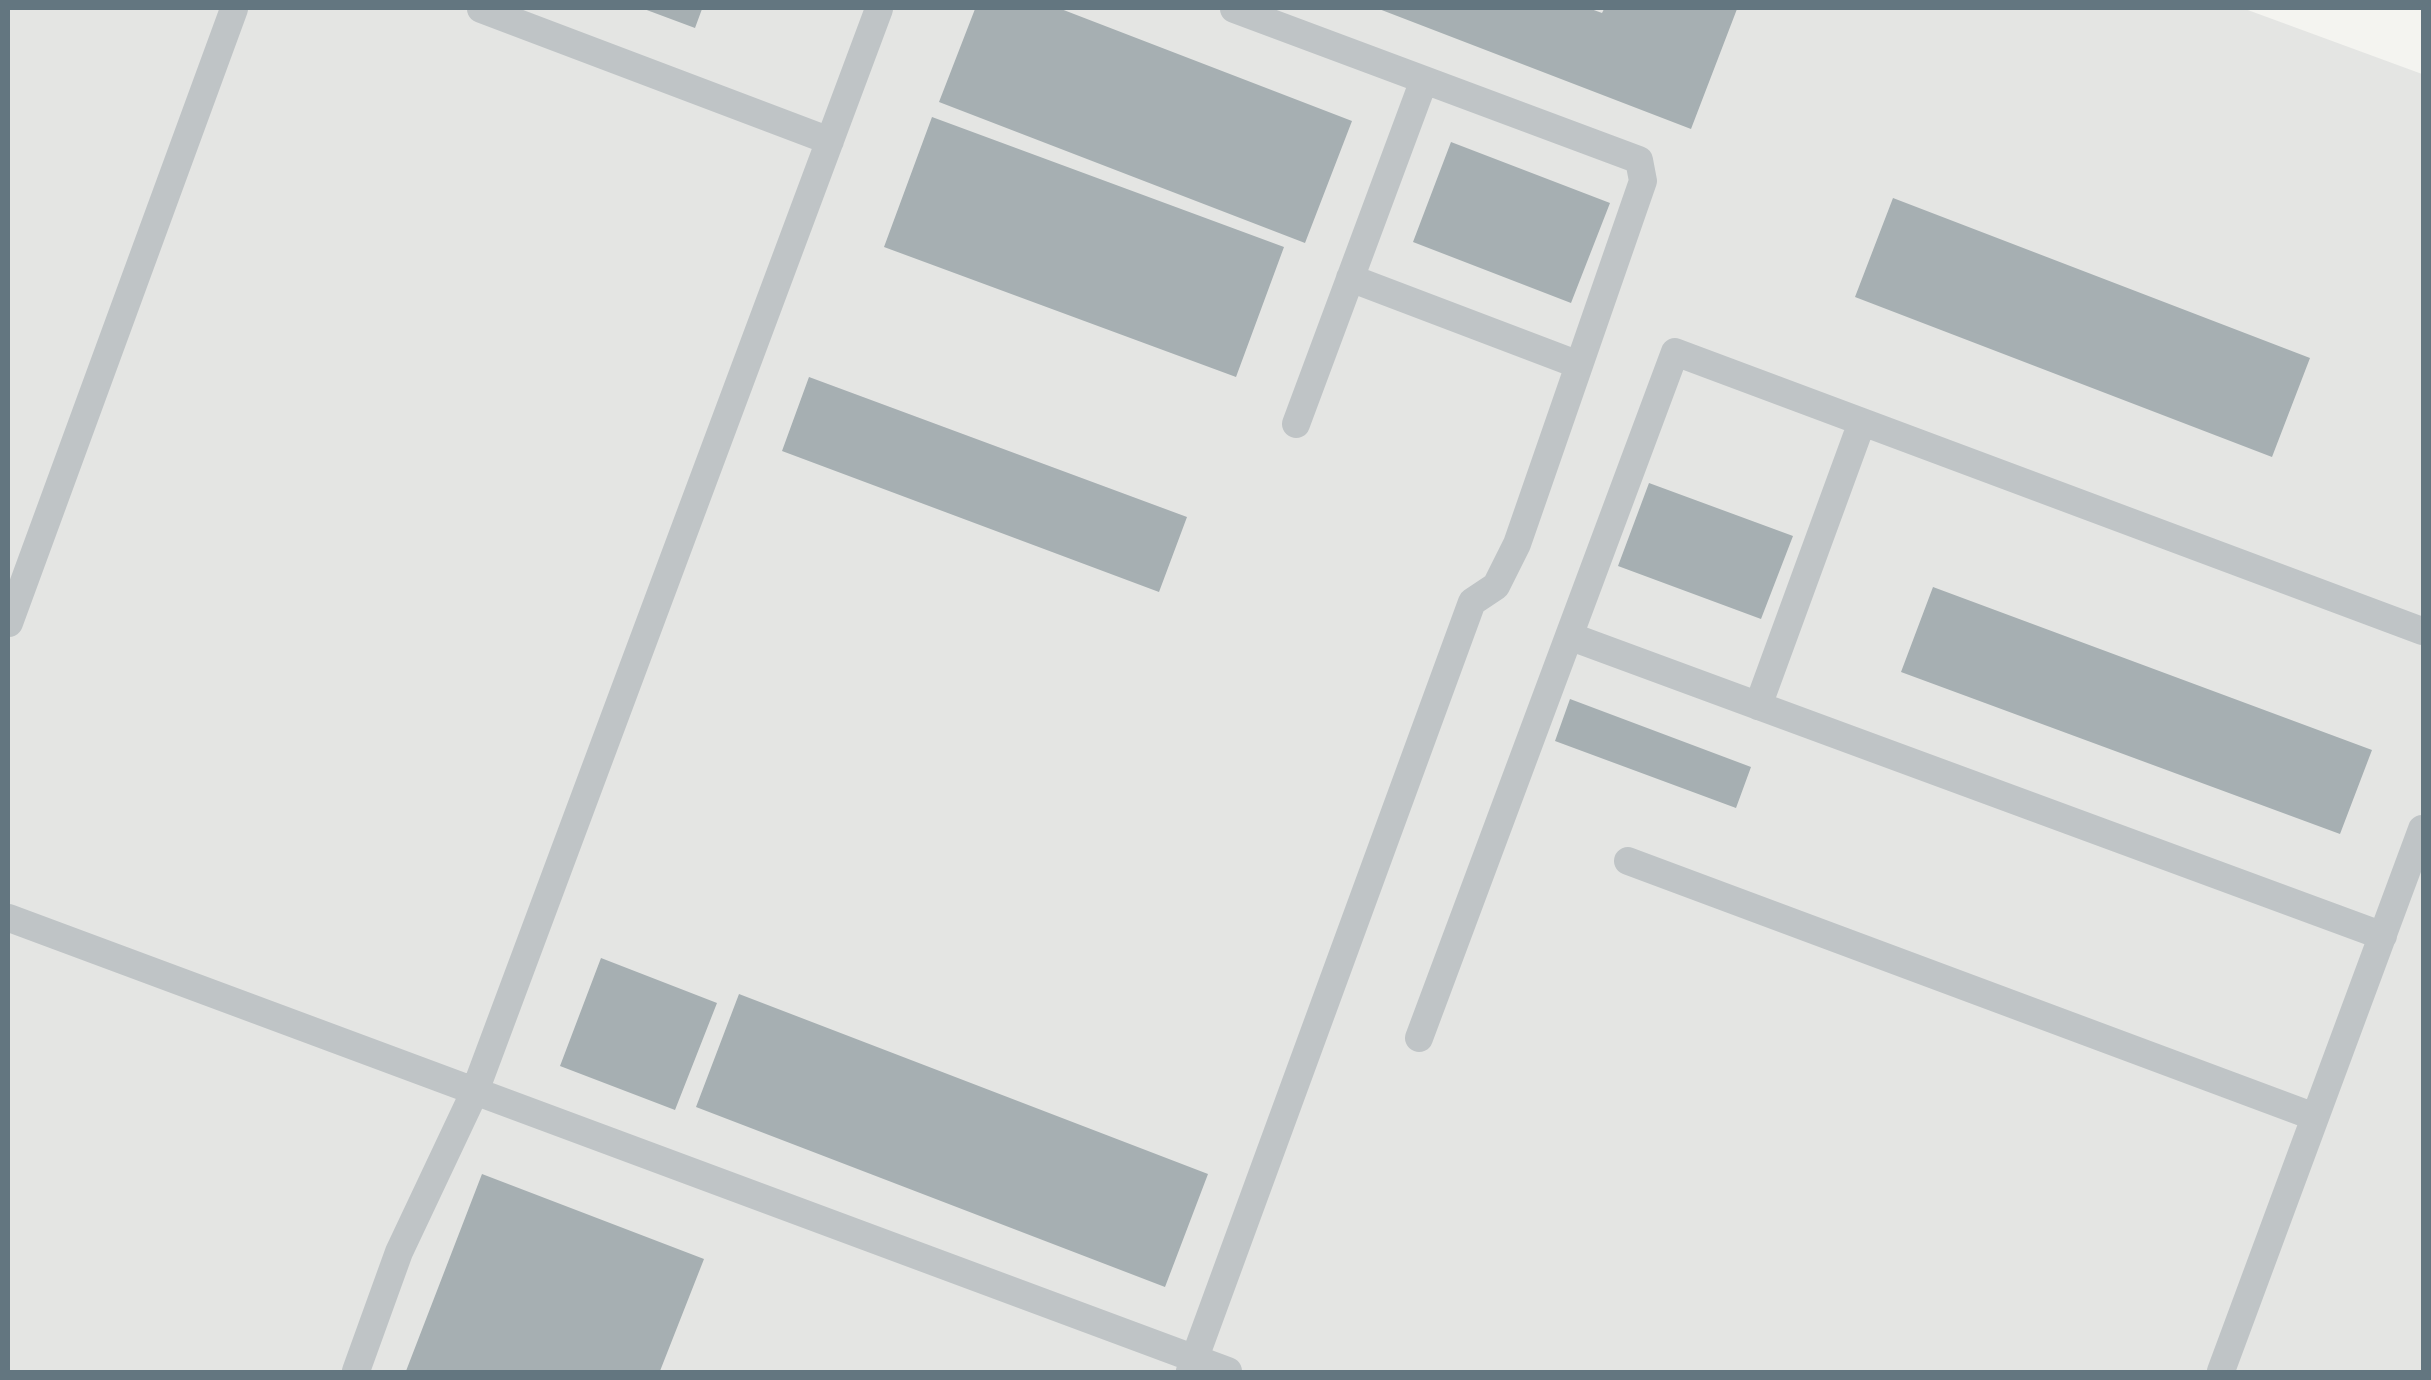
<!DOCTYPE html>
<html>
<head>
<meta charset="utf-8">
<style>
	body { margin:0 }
	#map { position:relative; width:2431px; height:1380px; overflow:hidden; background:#f4f4f0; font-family:"Alegreya Sans",sans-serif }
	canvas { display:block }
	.frame { position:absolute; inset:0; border:10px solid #637680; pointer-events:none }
</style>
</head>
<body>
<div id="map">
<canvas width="2431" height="1380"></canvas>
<div class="frame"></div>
</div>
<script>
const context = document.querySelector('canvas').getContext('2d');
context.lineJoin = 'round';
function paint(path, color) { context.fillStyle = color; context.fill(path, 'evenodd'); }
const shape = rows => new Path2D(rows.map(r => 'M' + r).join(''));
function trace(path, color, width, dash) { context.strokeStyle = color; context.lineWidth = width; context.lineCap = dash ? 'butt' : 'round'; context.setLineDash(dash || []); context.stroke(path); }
paint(shape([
	[9,9,2245,9,2422,74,2422,1371,9,1371]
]), '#e4e5e3');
paint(shape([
	[644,9,702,9,695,28],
	[975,9,1061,9,1352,121,1305,243,939,102],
	[1379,9,1591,9,1602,13,1604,9,1737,9,1691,129],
	[932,117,1284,247,1236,377,884,247],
	[1451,142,1610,203,1571,303,1413,242],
	[1893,198,2310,358,2272,457,1855,297],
	[809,377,1187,517,1159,592,782,451],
	[1649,483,1793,536,1761,619,1618,566],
	[1933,587,2372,750,2340,834,1901,672],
	[1570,699,1751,767,1736,808,1555,741],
	[601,958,717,1003,675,1110,560,1066],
	[739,994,1208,1174,1165,1287,696,1107],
	[482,1174,704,1259,660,1371,406,1371]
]), '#a6afb2');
trace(shape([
	[481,9,830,141],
	[1350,278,1579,365],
	[1296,424,1424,80],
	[9,623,234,9],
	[1569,636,2383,936],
	[1758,706,1862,422],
	[1628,861,2315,1117],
	[9,918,1228,1371],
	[1419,1038,1675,352,2422,631],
	[356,1371,399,1252,475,1091,879,9],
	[1190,1371,1472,602,1496,586,1517,544,1643,181,1639,160,1234,9],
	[2221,1371,2422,829]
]), '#bfc4c6', 28);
</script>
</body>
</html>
